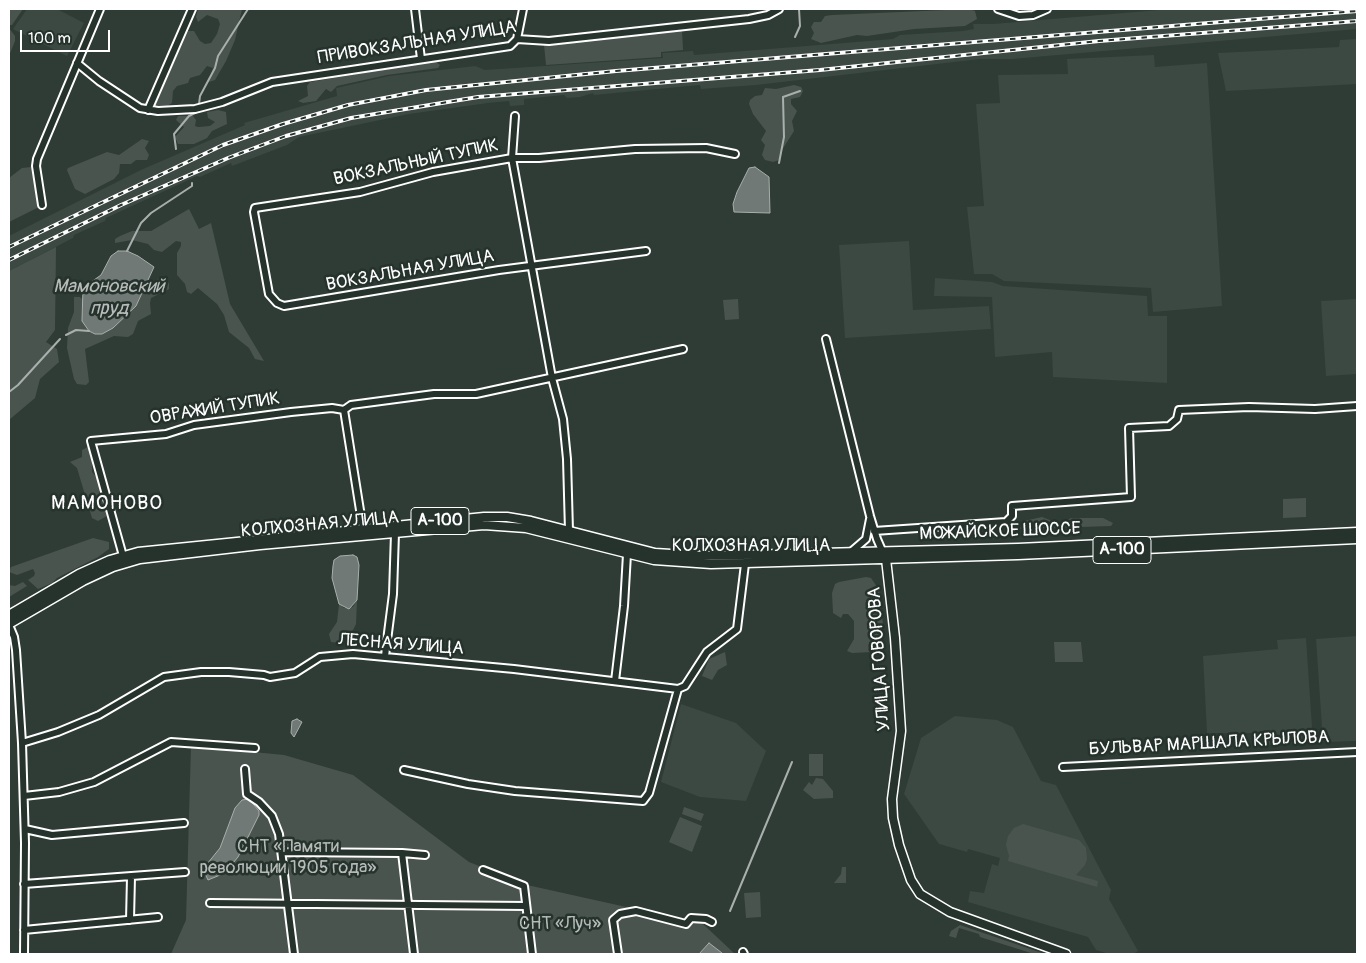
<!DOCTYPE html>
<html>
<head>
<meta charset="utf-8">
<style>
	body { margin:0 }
	#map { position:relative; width:1366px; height:963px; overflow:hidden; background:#2f3b35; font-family:Pangolin,sans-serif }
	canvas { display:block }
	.frame { position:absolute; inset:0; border:10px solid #fff; pointer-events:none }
	.scale { position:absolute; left:20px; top:30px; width:90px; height:22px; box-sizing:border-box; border:2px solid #fff; border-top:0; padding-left:6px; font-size:15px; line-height:18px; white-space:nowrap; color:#fff; -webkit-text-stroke:4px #26332d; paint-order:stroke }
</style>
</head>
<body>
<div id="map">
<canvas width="1366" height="963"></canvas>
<div class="frame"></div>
<div class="scale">100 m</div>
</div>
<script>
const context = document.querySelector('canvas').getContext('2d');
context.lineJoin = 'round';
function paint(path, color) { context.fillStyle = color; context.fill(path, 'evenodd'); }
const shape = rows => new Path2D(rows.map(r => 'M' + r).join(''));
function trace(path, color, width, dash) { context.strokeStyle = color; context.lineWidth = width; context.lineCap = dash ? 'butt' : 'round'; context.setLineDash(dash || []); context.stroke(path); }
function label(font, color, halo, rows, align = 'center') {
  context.font = font + ' Pangolin,sans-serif'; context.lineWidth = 5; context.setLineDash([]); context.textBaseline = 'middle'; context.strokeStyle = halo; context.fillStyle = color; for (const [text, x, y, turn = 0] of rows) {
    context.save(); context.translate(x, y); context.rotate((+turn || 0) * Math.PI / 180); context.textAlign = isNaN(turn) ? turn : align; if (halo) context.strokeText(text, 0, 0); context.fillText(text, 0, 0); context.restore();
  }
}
paint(shape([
	[27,9,57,9,84,23,67,56,13,29],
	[1171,9,1357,9,1357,29,1012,59,980,59,756,85,701,89,700,85,594,95,593,93,580,97,567,98,564,95,524,99,524,105,510,106,509,101,488,103,409,114,299,137,287,145,232,166,231,163,200,177,197,176,106,218,105,221,74,235,73,238,9,271,9,236,143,169,245,125,244,123,337,96,336,88,389,76,475,66,485,70,663,58,662,53,693,51,694,55,844,43,893,39,900,35,963,31,974,29,973,24,993,24],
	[1357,39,1357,84,1226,91,1218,53,1339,47,1340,40],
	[1154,55,1155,67,1207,63,1222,306,1153,312,1151,288,1004,281,992,274,974,274,967,207,984,206,976,104,1000,103,998,75,1068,74,1067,59],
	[909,241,913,310,989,306,991,329,845,338,839,245],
	[935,278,992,282,1003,286,1147,296,1148,316,1167,316,1167,383,1053,377,1052,352,995,357,992,297,934,296],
	[1357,299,1357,374,1326,376,1321,301],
	[1357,636,1357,741,1323,742,1316,639],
	[1306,638,1313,742,1267,745,1264,733,1207,733,1203,656,1278,649,1277,640],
	[681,704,736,723,766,751,746,801,700,797,661,782],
	[955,716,997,720,1013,727,1041,781,1056,785,1111,890,1109,899,1138,951,1133,954,1109,954,1096,950,1088,937,968,902,970,891,984,893,992,864,998,866,1000,858,968,849,967,852,939,844,904,794,921,738]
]), '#3c4842');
paint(shape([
	[9,9,23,9,12,25,9,25],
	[198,9,242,9,235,40,226,61,215,80,209,82,213,68,207,66,200,75,190,78,188,83,177,86,173,91,172,103,167,106,155,105,188,31,194,31,200,41,205,44,211,43,217,34,220,24,218,19,207,15,198,22,196,17],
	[969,9,975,11,977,19,965,26,914,29,867,36,857,35,821,43,811,39,814,33,811,27,814,22,821,22,825,16,832,15],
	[9,28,15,36,15,41,9,56],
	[682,30,683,50,661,52,661,57,546,65,544,45],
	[435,61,440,65,438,68,387,75,337,86,331,92,326,89,316,101,303,103,298,101,308,96,307,86,310,82],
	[794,85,801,87,803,91,800,97,791,99,791,104,797,111,792,121,794,131,782,150,779,160,773,162,765,160,762,155,765,145,761,140,766,131,753,114,749,104,750,100,755,96,762,95,765,88,776,89],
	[218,110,226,112,227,124,212,131,207,138,194,144,178,144,175,137,184,127,176,120,178,116,193,116,196,120,195,126,198,127,210,126,215,122,208,118,207,112],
	[142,139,149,141,145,148,149,155,147,160,136,160,131,164,120,164,119,173,114,179,85,194,75,189,67,170,68,168,107,152,119,155],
	[31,167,39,207,9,222,9,178,22,168],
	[189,209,199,229,211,223,230,304,264,361,255,359,249,348,229,332,224,315,217,304,198,288,191,294,187,292,185,284,177,275,177,253,181,246,181,242,176,241,162,252,154,250,148,244,132,240,115,243,115,239,120,236,132,231,151,231],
	[56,247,55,330,46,342,57,349,59,362,40,379,35,398,9,420,9,271],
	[160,277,169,283,169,289,151,298,150,303,151,314,138,321,133,334,128,337,114,336,85,349,89,382,86,385,77,384,74,379,67,348,68,328,74,312,74,297,80,297,84,301,82,311,136,306,146,284,152,284],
	[738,299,739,319,725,320,723,300],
	[88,447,92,459,92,472,99,480,101,487,99,494,106,512,107,516,98,521,92,518,77,468,70,462,82,457,82,450],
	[1306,498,1306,517,1283,518,1283,499],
	[1042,517,1060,524,1071,518,1103,518,1113,523,1111,526,1020,529,1024,521],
	[93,538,109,542,109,549,98,557,57,578,52,583,38,589,28,580,34,576,35,573,33,569,17,575,9,572,11,567],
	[866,577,871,578,879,590,883,625,879,638,879,647,872,652,852,653,847,651,854,639,854,621,848,614,843,614,841,618,833,613,832,593,835,584,839,582],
	[23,582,27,586,9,597,9,585,15,586],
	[357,600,356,624,348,640,340,643,331,642,329,634,337,622,339,604,344,608,353,607],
	[1054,642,1081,642,1083,662,1055,662],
	[725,652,727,665,718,670,712,680,702,676,709,659],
	[191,746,284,755,353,775,469,862,527,885,703,924,735,954,171,954,186,920],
	[809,754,823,754,823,776,809,776],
	[816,778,823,779,833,791,833,798,814,799,803,790,809,782,812,785],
	[684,807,704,814,701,821,682,814],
	[680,817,702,826,692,852,669,842],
	[1023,824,1079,840,1086,848,1087,859,1085,865,1076,875,1098,881,1097,887,1008,861,1009,856,1006,845,1008,836,1014,828],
	[842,867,846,867,846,883,834,883,841,874],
	[760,892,761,917,746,918,744,893],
	[960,925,1045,954,1034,954,980,937,979,934,959,928,956,938,949,936,951,931]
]), '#4a544f');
const water = shape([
	[755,167,769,177,770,213,734,212,733,204,737,192,749,168,755,167],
	[118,251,127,251,138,256,154,267,136,306,113,328,102,334,95,334,89,331,82,321,83,288,101,275,111,256,118,251],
	[353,555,357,557,359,565,357,600,349,609,339,604,332,578,333,566,334,560,340,556,353,555],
	[297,719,302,722,294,737,291,733,292,721,297,719],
	[249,799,259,811,259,815,238,857,225,873,208,880,203,869,220,848,235,808,242,800,249,799],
	[709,943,722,953,722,954,699,954,709,943]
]);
paint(water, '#707975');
trace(water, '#a9afac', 1);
trace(shape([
	[795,37,800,26,799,9],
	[199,104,200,96,215,68,218,56,248,9],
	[176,149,174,134,189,116,199,111],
	[779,163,784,137,783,97,800,91],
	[127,251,141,223,151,213,192,186,192,183],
	[66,335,76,330,89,331],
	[9,392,18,385,60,339],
	[730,911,792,762]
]), '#a9afac', 2);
const minor = shape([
	[415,9,421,59],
	[998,9,1019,16,1033,15,1047,9],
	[517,39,549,41,749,19,768,15,779,9],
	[77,63,99,81,140,108,158,111,195,109,222,102,272,82,510,46,517,39,523,9],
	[148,110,192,9],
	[515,116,512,158,552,378,563,419,567,459,569,531],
	[42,205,36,166,37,159,100,9],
	[646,251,499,270,284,306,277,303,269,294,254,212,255,208,360,192,433,172,512,158,539,158,635,149,706,148,735,154],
	[826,339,870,516,877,539,884,555],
	[344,410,351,405,434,394,476,394,683,349],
	[344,410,363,529],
	[874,531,1006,522,1012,516,1012,506,1131,497,1129,428,1169,426,1177,419,1179,410,1249,407,1315,409,1357,406],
	[852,551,866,539,870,519],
	[123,556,91,441,166,434,194,425,291,412,332,408,344,410],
	[9,625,14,637,16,650,22,743,25,843,24,954],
	[385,656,393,594,395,533],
	[615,681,624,606,627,554],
	[678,689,685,686,707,652,737,629,745,564],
	[22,743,58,732,99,715,164,677,201,672,229,672,264,675,270,677,295,673,320,657,353,654,514,669,678,689],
	[1063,767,1357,752],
	[245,769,247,794,259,802,272,816,279,834,294,954],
	[404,770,468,784,515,791,643,801,649,793,678,689],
	[24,796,59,792,94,782,171,742,255,748],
	[25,829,52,835,184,823],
	[282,852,402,853,425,855],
	[402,853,414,954],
	[483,870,524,886,532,954],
	[24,884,185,872],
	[210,903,526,906],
	[130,920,131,877],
	[24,930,158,917],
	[743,952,744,954],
	[618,954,613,920,620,914,636,911,686,924,691,918,706,919,712,922]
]);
const major = shape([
	[886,559,895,638,901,731,892,799,893,818,899,845,911,880,920,894,950,912,1066,954],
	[9,615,79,574,110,560,138,552,484,517,507,517,531,521,655,553,703,556,1018,548,1357,532],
	[9,624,83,581,113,567,140,559,260,545,484,525,526,528,654,560,711,564,1018,555,1357,539]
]);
trace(minor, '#fff', 10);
trace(major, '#fff', 11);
trace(minor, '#26332d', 6);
trace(major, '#26332d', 8);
const rail = shape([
	[9,247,223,145,283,124,348,105,426,90,616,71,1357,11],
	[9,260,121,205,228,158,286,136,351,118,478,97,820,70,1099,41,1357,21]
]);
trace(rail, '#fff', 4);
trace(rail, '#26332d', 2, [5.5]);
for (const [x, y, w] of [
	[440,521,58],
	[1122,550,58]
]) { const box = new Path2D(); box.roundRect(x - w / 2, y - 13.5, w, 27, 4); context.fillStyle = '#26332d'; context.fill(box); trace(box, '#fff', 1); }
label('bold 16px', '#fff', null, [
	["А-100",440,521],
	["А-100",1122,550]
]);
label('18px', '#fff', '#26332d', [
	["ПРИВОКЗАЛЬНАЯ УЛИЦА",417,43,-9],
	["ВОКЗАЛЬНЫЙ ТУПИК",416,163,-12],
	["ВОКЗАЛЬНАЯ УЛИЦА",410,271,-10],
	["ОВРАЖИЙ ТУПИК",215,409,-9],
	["КОЛХОЗНАЯ УЛИЦА",320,525,-5],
	["МОЖАЙСКОЕ ШОССЕ",1000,532,-2],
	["КОЛХОЗНАЯ УЛИЦА",751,546],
	["ЛЕСНАЯ УЛИЦА",401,645,4],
	["УЛИЦА ГОВОРОВА",880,659,-94],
	["БУЛЬВАР МАРШАЛА КРЫЛОВА",1209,744,-3]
]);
label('18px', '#b7bbb9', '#26332d', [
	["СНТ «Памяти",288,847],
	["революции 1905 года»",288,868],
	["СНТ «Луч»",560,924]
]);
label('italic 19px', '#b8bcba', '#26332d', [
	["Мамоновский",109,287],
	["пруд",109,309]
]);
context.letterSpacing = '1px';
label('20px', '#fff', '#26332d', [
	["МАМОНОВО",107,504]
]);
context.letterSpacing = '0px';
</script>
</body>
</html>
